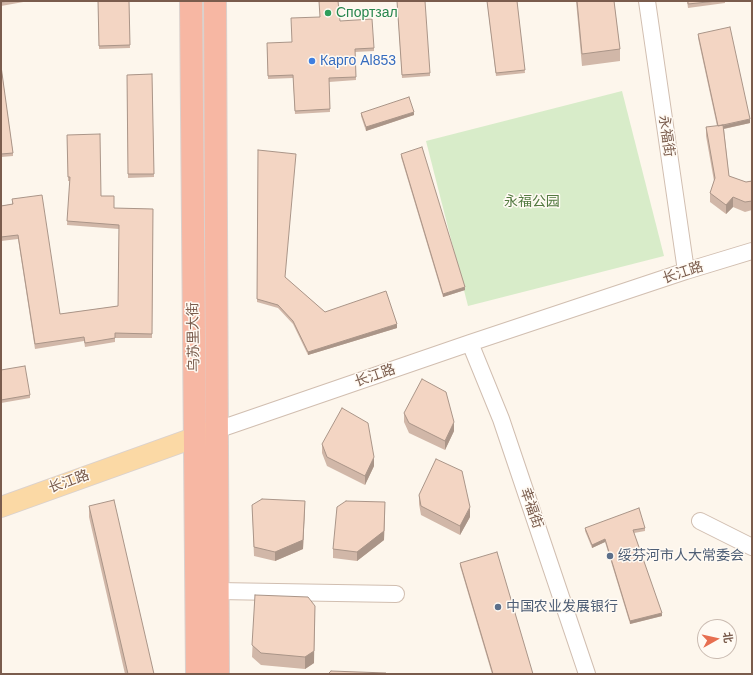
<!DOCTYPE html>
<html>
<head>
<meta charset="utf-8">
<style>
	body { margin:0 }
	#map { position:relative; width:753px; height:675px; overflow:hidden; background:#fdf6ec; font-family:Arial,"Noto Sans SC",sans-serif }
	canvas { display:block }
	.frame { position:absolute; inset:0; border:2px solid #7a5c4d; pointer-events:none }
	.north { position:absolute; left:697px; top:619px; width:40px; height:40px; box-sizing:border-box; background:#fffaf3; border:1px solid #cabbb1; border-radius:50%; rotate:82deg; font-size:11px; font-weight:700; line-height:16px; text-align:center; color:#7a5c4d }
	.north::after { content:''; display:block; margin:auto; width:14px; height:18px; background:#e76f51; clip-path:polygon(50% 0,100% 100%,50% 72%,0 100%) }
</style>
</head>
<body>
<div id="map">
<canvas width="753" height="675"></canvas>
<div class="frame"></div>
<div class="north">北</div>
</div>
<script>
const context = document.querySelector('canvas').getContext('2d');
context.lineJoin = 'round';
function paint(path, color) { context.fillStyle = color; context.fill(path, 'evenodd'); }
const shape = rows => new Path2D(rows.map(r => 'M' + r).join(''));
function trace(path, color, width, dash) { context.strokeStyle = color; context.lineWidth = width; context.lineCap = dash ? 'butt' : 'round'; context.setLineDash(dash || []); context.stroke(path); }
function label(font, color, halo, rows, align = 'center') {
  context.font = font + ' Arial,"Noto Sans SC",sans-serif'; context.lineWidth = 3; context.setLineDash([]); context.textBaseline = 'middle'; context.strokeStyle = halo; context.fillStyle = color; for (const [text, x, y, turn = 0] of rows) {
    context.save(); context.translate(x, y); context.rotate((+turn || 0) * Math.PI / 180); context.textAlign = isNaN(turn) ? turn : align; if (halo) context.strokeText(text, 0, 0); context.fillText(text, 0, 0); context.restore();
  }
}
paint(shape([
	[622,91,664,256,468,306,426,141]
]), '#d8ecc9');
const minor = shape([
	[647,1,686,271],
	[470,343,501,419,587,674],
	[217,430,470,343,686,271,752,251],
	[700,521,752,547],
	[218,591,396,594]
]);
const major = shape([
	[1,507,210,432]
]);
const highway = shape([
	[191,1,197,674],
	[215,1,218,674]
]);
trace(minor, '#d1beb0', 18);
trace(major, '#dad1cd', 22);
trace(highway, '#dad1cd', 24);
trace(minor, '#fff', 16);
trace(major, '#fbd9a5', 20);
trace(highway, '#f7b7a3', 22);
paint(shape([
	[1,1,29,1,1,6],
	[98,1,129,1,130,48,99,49],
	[397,1,430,73,430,76,402,78],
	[487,1,517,1,525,73,496,76],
	[576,1,614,1,620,49,620,61,582,66],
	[687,1,725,1,725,3,688,8],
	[340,21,374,48,374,51,355,52,356,80,329,82,330,112,295,114,293,78,268,79,267,47,292,42],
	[698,34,750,123,724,129,729,176,746,182,752,181,752,210,745,212,733,207,726,214,710,202,710,193,714,181,706,136,706,127,717,126,698,38],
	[1,66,13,153,13,156,1,157],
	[152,74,154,177,128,178,127,75],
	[361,113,414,115,366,131,361,116],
	[67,135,101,196,114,208,153,209,152,338,115,338,115,342,85,347,84,341,35,349,18,239,1,241,1,206,12,204,12,199,60,314,118,306,119,229,67,225,70,181,68,181],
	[258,150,285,277,325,312,397,328,308,355,293,324,278,308,257,302],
	[401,154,465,290,443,297,401,157],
	[1,370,30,395,30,398,1,403],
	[404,413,454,431,445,450,409,433,404,422],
	[322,444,374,466,365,485,327,466,322,453],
	[419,495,470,517,460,535,421,515,419,504],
	[252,505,305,510,303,549,275,561,254,556],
	[89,506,154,674,125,674,89,517],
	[385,511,384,540,357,561,333,558,333,549],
	[585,528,645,528,645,531,634,533,662,616,630,624,605,542,592,548,585,531],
	[460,563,533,674,492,674,460,566],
	[255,595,314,663,305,669,261,665,252,657]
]), '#d1b7a8');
paint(shape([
	[414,112,414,115,366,131,366,127],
	[750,119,750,123,718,130,718,127],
	[733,197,733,207,726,214,726,205],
	[465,287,465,290,443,297,443,294],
	[397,324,397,328,308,355,308,352],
	[454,422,454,431,445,450,445,441],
	[374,457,374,466,365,485,365,476],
	[305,501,303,549,275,561,275,552],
	[385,502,384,540,357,561,357,552],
	[470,507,470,517,460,535,460,526],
	[605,539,605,542,592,548,592,545],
	[315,606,314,663,305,669,305,657],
	[662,613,662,616,630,624,630,621]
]), '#aa9588');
const building = shape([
	[1,1,10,1,1,2,1,1],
	[98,1,129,1,130,45,99,46,98,1],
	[319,1,338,1,340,21,372,19,374,48,355,49,356,77,329,78,330,109,295,111,293,75,268,76,267,43,292,42,291,18,320,17,319,1],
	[397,1,425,1,430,73,402,75,397,1],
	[487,1,517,1,525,70,496,73,487,1],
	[577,1,614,1,620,49,582,54,577,1],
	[688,1,717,1,688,4,688,1],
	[730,27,750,119,723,125,718,126,698,34,730,27],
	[1,66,13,153,1,154,1,66],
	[152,74,154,174,128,174,127,75,152,74],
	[409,97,414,112,366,127,361,113,409,97],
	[723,125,729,176,746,182,752,181,752,201,745,202,733,197,726,205,710,193,715,178,706,127,723,125],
	[100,134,101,196,114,196,114,208,153,209,152,334,115,333,115,338,85,343,84,337,35,344,18,235,1,237,1,206,13,204,12,199,42,195,60,314,118,306,119,225,67,221,70,177,68,177,67,135,100,134],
	[422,147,465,287,443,294,401,154,422,147],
	[258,150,296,154,285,277,325,312,386,291,397,324,308,352,293,321,278,305,257,299,258,150],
	[25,366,30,395,1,400,1,370,25,366],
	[422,379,446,392,454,422,445,441,409,423,404,413,422,379],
	[342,408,368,423,374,457,365,476,327,457,322,444,342,408],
	[436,459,462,471,470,507,460,526,421,506,419,495,436,459],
	[262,499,305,501,303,540,275,552,254,547,252,505,262,499],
	[114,500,154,674,128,674,89,506,114,500],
	[346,501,385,502,384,531,357,552,333,549,337,507,346,501],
	[639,508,645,528,633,530,662,613,630,621,605,539,592,545,585,528,639,508],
	[497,552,533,674,493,674,460,563,497,552],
	[255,595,308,597,315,606,314,651,305,657,261,653,252,645,255,595],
	[331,671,386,673,386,674,328,674,331,671]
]);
paint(building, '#f3d5c3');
trace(building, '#aa9588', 1);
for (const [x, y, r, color] of [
	[328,13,4,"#2e9e5b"],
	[312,61,4,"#3f7fe0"],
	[610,556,4,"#5c6f8a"],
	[498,607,4,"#5c6f8a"]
]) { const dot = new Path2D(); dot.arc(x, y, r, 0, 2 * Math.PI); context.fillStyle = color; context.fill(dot); trace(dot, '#fffaf3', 1.5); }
label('14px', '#27864d', '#fffaf3', [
	["Спортзал",336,13]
], 'left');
label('14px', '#366cbe', '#fffaf3', [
	["Карго Al853",320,61]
], 'left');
label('14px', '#7a5c4d', '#fffaf3', [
	["永福街",666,136,82],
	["长江路",683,273,-18],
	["乌苏里大街",194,337,-91],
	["长江路",375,376,-19],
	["长江路",69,482,-20],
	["幸福街",531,508,71]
]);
label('14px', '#537a41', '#fffaf3', [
	["永福公园",532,202]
]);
label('14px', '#4e5e75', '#fffaf3', [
	["绥芬河市人大常委会",618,556],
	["中国农业发展银行",506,607]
], 'left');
</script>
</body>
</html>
